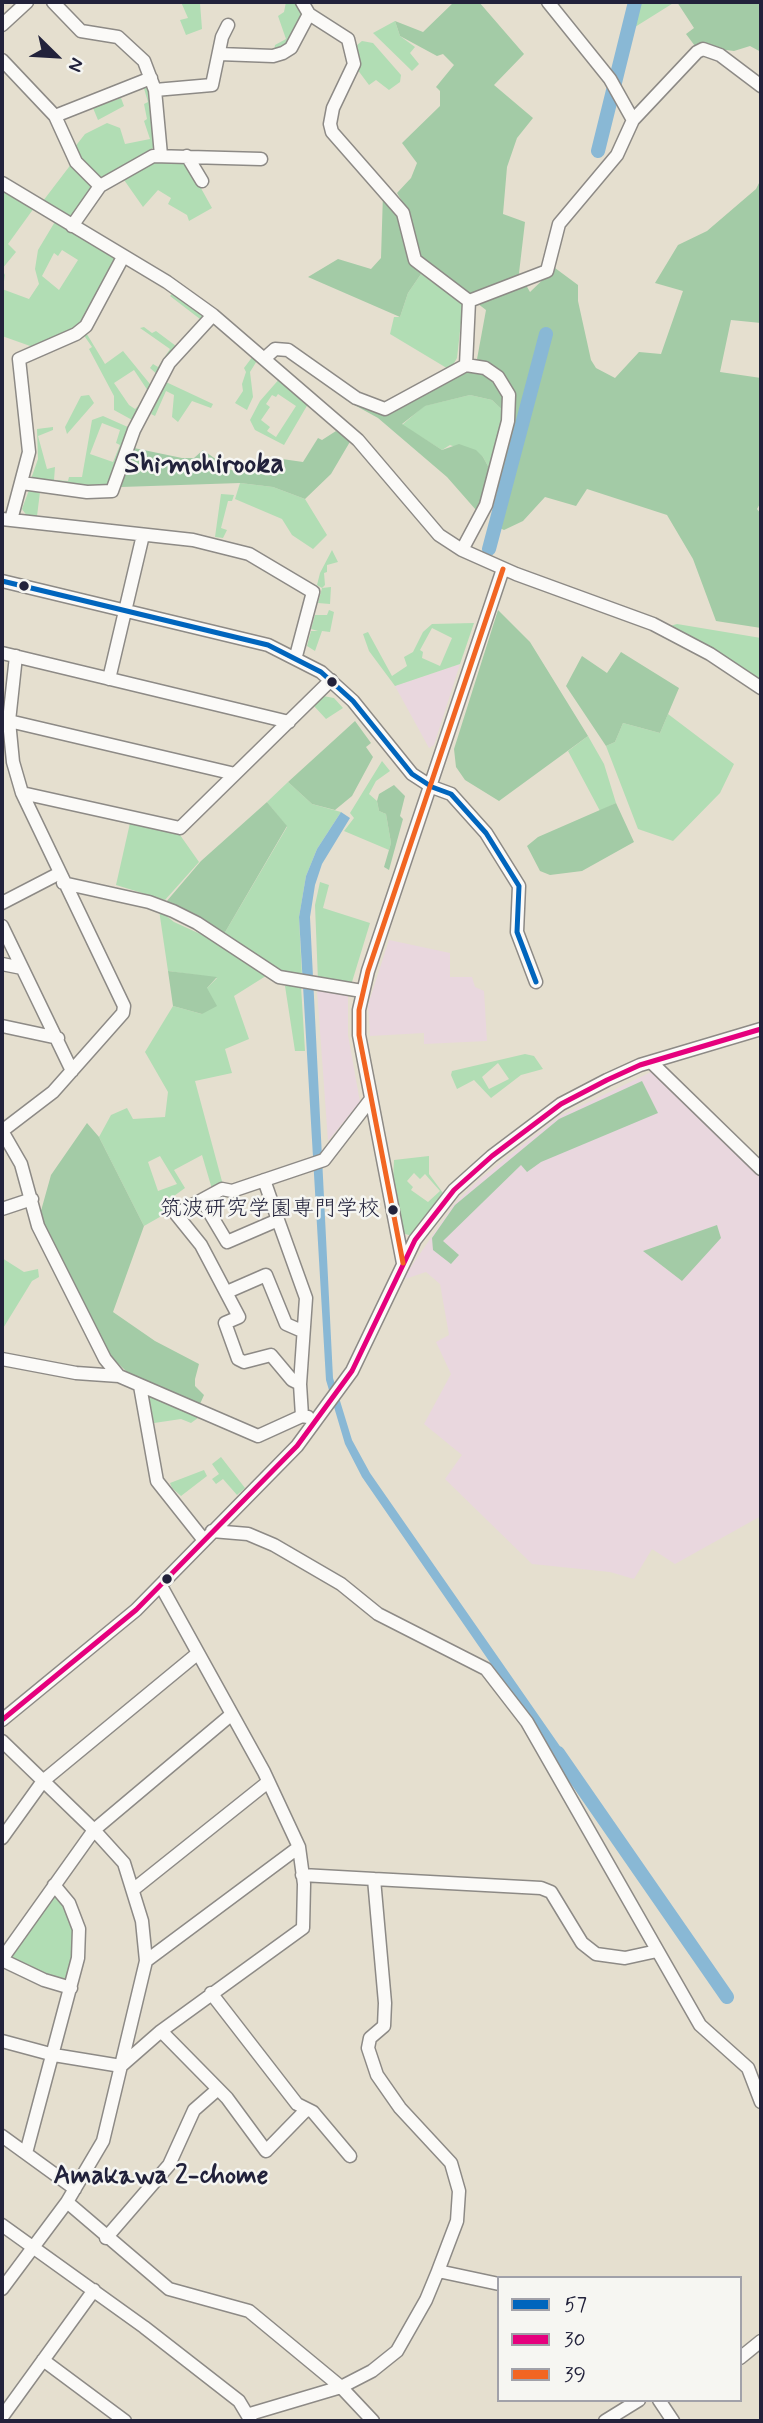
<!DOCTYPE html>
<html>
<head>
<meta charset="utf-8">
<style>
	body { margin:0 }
	#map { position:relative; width:763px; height:2423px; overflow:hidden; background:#e5dfcf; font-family:Mynerve,sans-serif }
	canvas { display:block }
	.frame { position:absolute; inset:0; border:4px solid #22223b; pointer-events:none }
	.legend { position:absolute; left:497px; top:2276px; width:245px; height:126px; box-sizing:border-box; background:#f6f6f2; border:2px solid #a1a1a9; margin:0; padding:9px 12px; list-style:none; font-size:21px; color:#22223b }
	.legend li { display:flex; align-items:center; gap:14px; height:35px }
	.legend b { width:35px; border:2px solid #a1a1a9 }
	.north { position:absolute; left:21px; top:21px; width:70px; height:70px; -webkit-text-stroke:5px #f6f6f2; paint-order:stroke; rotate:114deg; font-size:19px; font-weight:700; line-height:28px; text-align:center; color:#22223b }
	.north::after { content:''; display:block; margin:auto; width:24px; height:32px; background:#22223b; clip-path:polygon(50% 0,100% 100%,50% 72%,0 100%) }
</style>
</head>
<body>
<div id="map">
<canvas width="763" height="2423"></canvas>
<div class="frame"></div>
<ul class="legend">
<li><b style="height:9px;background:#0065bd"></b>57</li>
<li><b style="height:9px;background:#e5007d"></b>30</li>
<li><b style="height:9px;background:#f26522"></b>39</li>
</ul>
<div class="north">N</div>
</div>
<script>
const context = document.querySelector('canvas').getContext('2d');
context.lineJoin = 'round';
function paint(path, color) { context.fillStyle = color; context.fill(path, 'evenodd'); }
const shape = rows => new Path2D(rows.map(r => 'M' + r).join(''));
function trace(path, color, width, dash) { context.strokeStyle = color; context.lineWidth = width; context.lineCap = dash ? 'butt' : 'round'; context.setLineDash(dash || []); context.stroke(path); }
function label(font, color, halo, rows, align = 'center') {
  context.font = font + ' Mynerve,"Klee One",sans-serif'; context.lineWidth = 5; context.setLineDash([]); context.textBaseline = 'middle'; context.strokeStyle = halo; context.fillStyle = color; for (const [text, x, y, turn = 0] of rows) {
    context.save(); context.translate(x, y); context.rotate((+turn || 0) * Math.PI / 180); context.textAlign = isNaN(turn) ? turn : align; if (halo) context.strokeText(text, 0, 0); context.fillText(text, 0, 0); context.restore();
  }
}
paint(shape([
	[460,664,434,745,429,748,395,686],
	[389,940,450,953,450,977,472,977,475,987,484,991,487,1041,424,1044,424,1033,370,1036,368,1005],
	[317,990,348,995,348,1035,360,1102,328,1141],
	[651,1072,659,1073,761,1175,761,1516,675,1564,652,1549,634,1579,610,1572,532,1564,445,1479,462,1455,424,1424,451,1374,436,1342,449,1335,440,1284,426,1272,402,1280,454,1204,480,1179,558,1117]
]), '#e9d7de');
paint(shape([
	[181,2,203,2,200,3,202,29,186,35,180,20,188,18],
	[286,2,296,2,302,16,288,44,274,51,275,45,286,39,278,16,284,12],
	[639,2,675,2,635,27],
	[395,21,400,36,415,47,410,53,419,64,412,71,373,33],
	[362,41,373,43,401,75,400,82,389,90,376,80,369,85,357,69,360,63,357,45],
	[143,85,150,86,155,147,102,178,98,177,79,158,74,148,85,134,107,123,120,128,125,144,150,139,144,121,147,119,144,104,148,102],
	[121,98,124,106,98,120,93,108],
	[157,159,187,163,212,208,189,221,187,215,168,204,171,198,158,190,143,207,122,177],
	[72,163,92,183,92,189,71,220,43,201],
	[2,188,34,208,8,244,16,252,2,269,5,275,3,288,2,287],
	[56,220,118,258,84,323,33,347,2,336,2,289,29,299,39,284,35,269,38,250],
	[62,250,78,260,59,290,42,276,54,253,58,256],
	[421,274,463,304,457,358,450,370,390,334,394,317,400,317,408,293],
	[174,292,206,317,159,376,150,368,153,364,158,367,170,349,140,328,144,327,152,333,156,331,176,346,200,319,170,296],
	[85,331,105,364,123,351,154,389,134,421,114,410,114,396,89,349,92,347,83,334],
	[134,370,150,394,135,409,129,405,114,383],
	[253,356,258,359,250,372,253,397,247,410,235,403,243,391,242,384,246,372,244,368],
	[281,377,308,404,284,445,255,430,250,420,260,401],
	[278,394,296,406,276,437,267,431,270,427,261,420,270,407,266,404,272,395,276,397],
	[166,382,213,404,211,408,192,401,178,422,172,417,174,395,166,391,155,416,151,414],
	[89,395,94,403,67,434,65,427,81,396],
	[470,395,492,400,506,413,489,468,483,457,450,445,442,450,402,425,424,406],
	[103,416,130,428,108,488,31,479,38,459,37,429,53,427,53,430,38,436,47,469,55,467,54,480,68,481,69,477,82,477,92,420],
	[102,423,120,430,116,443,120,445,113,462,90,454],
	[240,483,273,487,305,499,327,535,313,549,292,535,282,519,235,499],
	[29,490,40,492,37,516,27,516,22,509],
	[221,494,234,495,232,501,228,501,221,528,227,530,223,538,215,537],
	[332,550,338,562,327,565,327,572,324,573,325,585,322,588,331,587,330,604,318,603,322,588,317,585,320,573],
	[329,610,334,612,330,632,322,631,315,651,307,646,311,631,318,631,311,629,315,615,327,615],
	[474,623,460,664,395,686,369,651,363,634,368,632,392,676,407,666,404,657,413,652,423,632,432,624],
	[432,628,452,638,440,666,422,658,423,652,420,650],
	[677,624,761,638,761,681,670,626],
	[323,696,334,698,343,708,326,719,314,706],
	[668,714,734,764,720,793,673,841,638,829,606,746,615,742,623,723,660,733],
	[588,736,604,764,616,803,600,811,568,751],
	[382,761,390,771,376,781,369,794,377,801,379,811,386,814,391,843,389,850,344,831,354,818,350,813],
	[288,782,312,804,341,812,317,849,306,876,299,917,302,976,279,970,224,934,287,827,267,802],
	[130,823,180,835,199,862,165,900,116,885],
	[320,882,329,885,323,908,370,923,352,982,318,981,315,905],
	[159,910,174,922,220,943,269,974,234,996,249,1039,225,1049,232,1073,195,1081,223,1185,212,1189,202,1155,174,1170,185,1188,167,1201,172,1210,144,1226,99,1137,111,1115,127,1108,133,1119,165,1117,168,1092,145,1052,173,1006,202,1014,207,988,217,978,168,971],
	[160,1156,177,1184,158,1191,148,1162],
	[290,984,301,986,305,1051,295,1051,285,986],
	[525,1054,534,1056,543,1069,521,1075,491,1098,474,1080,457,1089,451,1075,452,1071],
	[498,1063,509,1079,489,1089,482,1077],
	[429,1156,429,1174,443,1193,413,1236,401,1233,393,1179,394,1160],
	[414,1173,420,1179,425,1174,440,1191,428,1202,411,1190,413,1187,407,1181],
	[2,1258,24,1272,38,1269,39,1277,32,1281,2,1330],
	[152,1394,202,1415,191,1423,181,1419,154,1423,149,1396],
	[221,1457,245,1488,237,1495,223,1479,216,1484,212,1479,219,1474,212,1464],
	[204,1470,207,1476,181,1496,172,1488,170,1483],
	[53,1897,59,1898,74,1928,72,1969,65,1982,14,1963,12,1957]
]), '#b1ddb4');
paint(shape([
	[454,2,479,2,524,54,494,85,533,118,517,138,507,167,503,214,525,222,519,273,530,292,555,268,578,285,578,301,591,360,596,368,615,378,639,352,661,354,683,291,655,283,678,245,707,231,756,189,761,179,761,323,731,320,720,372,761,378,761,502,757,509,761,514,761,628,716,621,693,559,667,515,587,489,576,506,545,497,523,521,504,530,493,525,499,479,513,420,492,400,470,395,425,406,402,424,442,450,459,444,476,450,483,457,489,468,485,490,476,510,447,477,378,418,349,402,294,362,288,354,382,414,451,378,475,370,486,310,425,263,419,254,411,216,397,193,411,178,417,163,402,143,440,106,440,91,436,87,454,65,443,54,437,56,400,36,395,21,423,32],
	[677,2,761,2,761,52,750,46,734,51,695,46,686,34,694,28],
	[383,193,400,216,412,264,421,274,408,293,400,317,308,277,338,259,371,269,381,258],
	[336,431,351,440,331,474,305,499,273,487,240,483,121,487,134,448,182,458,194,458,203,450,231,470,269,471,275,458,303,462,318,438,322,440],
	[498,610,530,642,588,736,499,801,465,780,456,767,454,749],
	[621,652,679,688,660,733,623,723,615,742,606,746,566,686,582,656,607,673],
	[355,721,371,743,366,747,373,757,352,796,335,810,312,804,288,782],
	[394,785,405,796,400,816,403,819,389,870,384,867,391,843,386,814,379,811,377,801,379,794],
	[267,802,287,826,224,934,166,902,201,861],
	[616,803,634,842,582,871,550,875,540,871,527,846,538,837],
	[168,971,217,977,207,988,217,1006,202,1014,173,1006],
	[642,1081,658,1113,541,1162,527,1172,521,1165,443,1241,459,1255,451,1264,433,1250,432,1238,455,1205,559,1119],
	[87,1123,99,1137,144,1226,113,1312,155,1341,199,1364,195,1379,195,1386,204,1395,200,1404,127,1372,108,1354,39,1218,51,1175],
	[717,1225,721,1238,682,1281,643,1251]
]), '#a3cba6');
paint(shape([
	[341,812,350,818,322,864,315,885,310,917,333,1378,352,1440,370,1473,573,1765,565,1771,362,1477,345,1444,326,1380,299,917,306,876,317,849]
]), '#89b8d5');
trace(shape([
	[598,151,635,2],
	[489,549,546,334],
	[558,1753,727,1997]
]), '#89b8d5', 14);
const minor = shape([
	[53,2,81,31,118,37,144,61,155,90,161,155],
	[302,2,309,14,348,39,354,64,333,108,330,124,332,132,403,213,415,260,469,301,547,271,559,224,617,155,633,120,697,52,703,49,720,55,761,86],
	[548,2,610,79,633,120],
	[2,25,27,2],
	[219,54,273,56,283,53,291,48,309,14],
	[2,60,55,116,76,162,100,186],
	[155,90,212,85,222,37,228,25],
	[55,116,151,78],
	[187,156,202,181],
	[2,183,167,282,213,315,358,440,439,535,462,550,516,574,653,624,710,654,761,688],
	[72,226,100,186,153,156,261,159],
	[265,358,275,349,288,350,356,398,385,409,466,365,485,368,498,377,509,395,508,421,486,505,462,550],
	[466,365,469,301],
	[22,483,87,492,112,491,134,430,169,363,213,315],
	[2,519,193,540,249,554,313,592,296,656],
	[11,520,29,452,19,359,76,334,86,326,123,257],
	[2,581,268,645,321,672,353,701,412,774,432,787,451,794,486,833,519,886,517,932,536,982],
	[2,653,289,722],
	[16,656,9,721,13,762,22,793,124,1006,123,1013,53,1092,2,1131,21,1164,38,1226,105,1359,119,1376,258,1436,302,1416],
	[109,679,143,535],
	[9,721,235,774],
	[22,793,180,828,331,680],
	[63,883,149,902,173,911,197,923,279,977,362,991],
	[2,903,58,874],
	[2,926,72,1071],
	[2,964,22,968],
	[2,1026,58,1038],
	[651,1062,761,1169],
	[202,1200,227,1242,278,1220,264,1180],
	[2,1209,32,1199],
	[278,1220,306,1298,300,1384,302,1416,308,1417],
	[403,1263,359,1035,359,1010,368,971,503,569],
	[227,1292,266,1275,286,1324,302,1331],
	[2,1359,76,1373,119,1376],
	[300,1384,292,1380,271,1355,244,1362,238,1359,225,1323,239,1317,201,1245,176,1214,222,1189,232,1191,324,1160,371,1099],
	[140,1386,157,1481,203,1539],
	[212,1531,248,1534,274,1545,341,1584,378,1614,486,1669,527,1722,700,2025,748,2068,761,2102],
	[2,1720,136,1610,297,1446,352,1371,415,1240,454,1190,492,1156,561,1104,607,1080,640,1065,761,1029],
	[2,1741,94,1830,124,1863,142,1921,146,1961,103,2141,67,2202,2,2289],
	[2,1838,43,1781,197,1654],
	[302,1875,374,1879,385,2003,384,2026,370,2038,368,2048,377,2075,400,2108,451,2163,459,2191,457,2221,438,2271],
	[374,1879,541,1888,551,1892,582,1943,596,1954,625,1958,657,1951],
	[134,1889,268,1782],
	[2,1959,94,1830,232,1714],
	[2,1960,44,1980,71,1988],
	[146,1961,299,1847],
	[211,1993,297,2104,313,2112,350,2156],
	[161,2031,227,2098,266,2151,307,2109],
	[2,2041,54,2055,121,2066,161,2031,303,1928,304,1884,299,1847,264,1772,161,1586],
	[2,2136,75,2189],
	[26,2153,78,1958,79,1929,69,1903,54,1885],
	[67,2202,169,2289,249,2311,341,2387,372,2371,397,2351,426,2300,438,2271,499,2284],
	[2,2225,144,2327,239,2401,251,2421],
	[106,2238,169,2165,194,2110,218,2089],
	[740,2358,761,2341],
	[43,2360,125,2421],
	[659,2400,673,2421],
	[250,2414,341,2387,373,2421],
	[2,2417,94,2290],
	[605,2421,639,2400]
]);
trace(minor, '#8d8a86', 15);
trace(minor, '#fbfaf8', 12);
trace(shape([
	[2,581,268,645,321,672,353,701,412,774,432,787,451,794,486,833,519,886,517,932,536,982]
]), '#0065bd', 5);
trace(shape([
	[2,1720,136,1610,297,1446,352,1371,415,1240,454,1190,492,1156,561,1104,607,1080,640,1065,761,1029]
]), '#e5007d', 5);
trace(shape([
	[403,1263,359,1035,359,1010,368,971,503,569]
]), '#f26522', 5);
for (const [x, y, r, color] of [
	[24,586,6,"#22223b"],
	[332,682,6,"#22223b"],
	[393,1210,6,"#22223b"],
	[167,1579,6,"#22223b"]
]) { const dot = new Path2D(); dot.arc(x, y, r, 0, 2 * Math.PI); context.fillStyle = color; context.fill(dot); trace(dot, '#f6f6f2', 2.5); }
label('22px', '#22223b', '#f6f6f2', [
	["筑波研究学園専門学校",380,1210]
], 'right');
label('bold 26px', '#22223b', '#f6f6f2', [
	["Amakawa 2-chome",161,2178]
]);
label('bold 28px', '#22223b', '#f6f6f2', [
	["Shimohirooka",204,466]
]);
</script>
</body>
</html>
